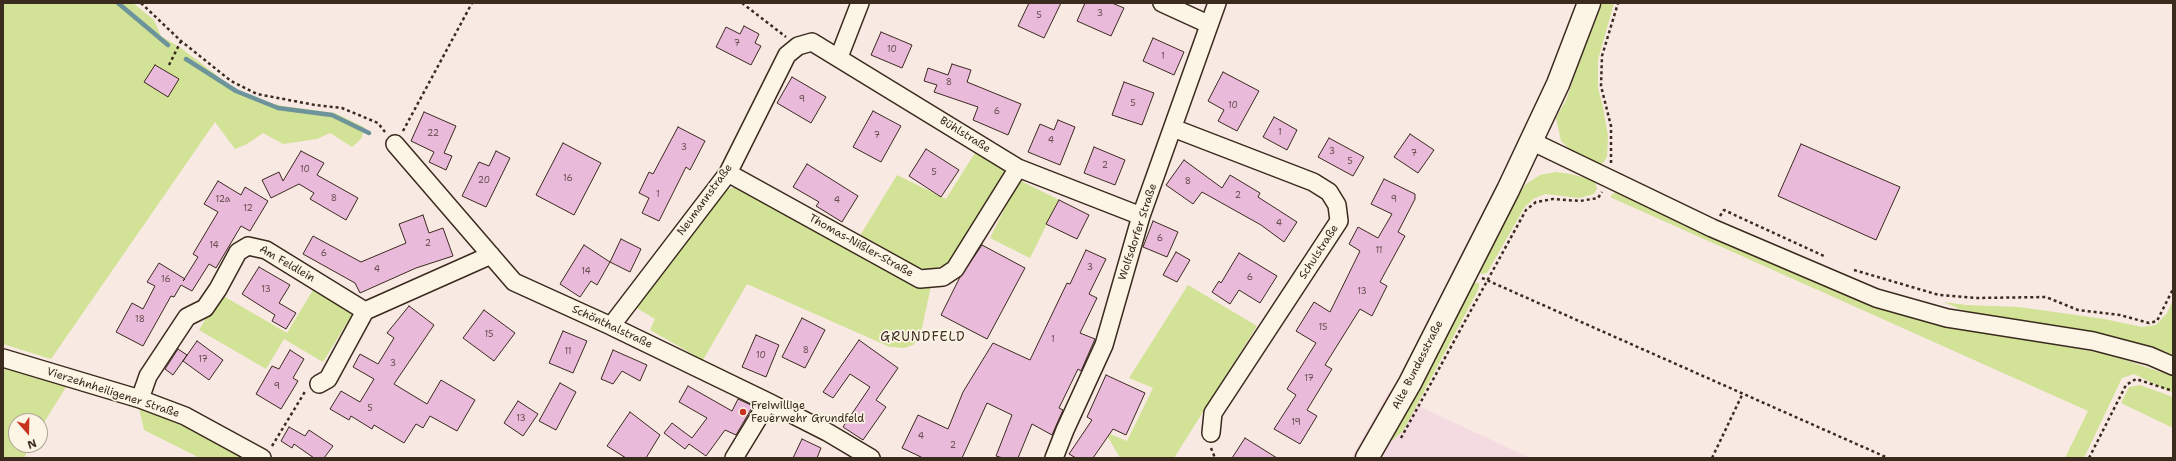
<!DOCTYPE html>
<html>
<head>
<meta charset="utf-8">
<style>
	body { margin:0 }
	#map { position:relative; width:2176px; height:461px; overflow:hidden; background:#f8e9e3; font-family:"Shantell Sans",sans-serif }
	canvas { display:block }
	.frame { position:absolute; inset:0; border:4px solid #3b2a1e; pointer-events:none }
	.north { position:absolute; left:8px; top:413px; width:40px; height:40px; box-sizing:border-box; background:#fcf5e5; border:1px solid #afa495; border-radius:50%; rotate:160deg; font-size:11px; font-weight:700; line-height:16px; text-align:center; color:#3b2a1e }
	.north::after { content:''; display:block; margin:auto; width:14px; height:18px; background:#c8321e; clip-path:polygon(50% 0,100% 100%,50% 72%,0 100%) }
</style>
</head>
<body>
<div id="map">
<canvas width="2176" height="461"></canvas>
<div class="frame"></div>
<div class="north">N</div>
</div>
<script>
const context = document.querySelector('canvas').getContext('2d');
context.lineJoin = 'round';
function paint(path, color) { context.fillStyle = color; context.fill(path, 'evenodd'); }
const shape = rows => new Path2D(rows.map(r => 'M' + r).join(''));
function trace(path, color, width, dash) { context.strokeStyle = color; context.lineWidth = width; context.lineCap = dash ? 'butt' : 'round'; context.setLineDash(dash || []); context.stroke(path); }
function label(font, color, halo, rows, align = 'center') {
  context.font = font + ' "Shantell Sans",sans-serif'; context.lineWidth = 3.5; context.setLineDash([]); context.textBaseline = 'middle'; context.strokeStyle = halo; context.fillStyle = color; for (const [text, x, y, turn = 0] of rows) {
    context.save(); context.translate(x, y); context.rotate((+turn || 0) * Math.PI / 180); context.textAlign = isNaN(turn) ? turn : align; if (halo) context.strokeText(text, 0, 0); context.fillText(text, 0, 0); context.restore();
  }
}
paint(shape([
	[1389,391,1425,409,1530,458,1351,458]
]), '#f4dbe1');
paint(shape([
	[3,3,133,3,154,20,161,36,181,48,236,90,267,102,282,106,335,113,364,127,362,138,352,147,330,133,317,139,283,144,263,133,247,144,235,149,215,122,51,359,3,344],
	[1600,3,1614,3,1598,60,1598,88,1603,107,1608,136,1607,157,1603,163,1596,165,1573,152,1561,141,1556,118,1566,100],
	[976,151,1009,170,957,253,944,265,930,270,915,267,858,239,897,175,946,199],
	[1556,172,1571,174,1585,178,1595,182,1597,189,1594,194,1579,198,1545,194,1533,199,1524,208,1487,273,1482,274,1476,269,1515,199,1526,184,1540,175],
	[1019,180,1059,200,1030,258,990,238],
	[735,187,931,286,922,328,919,338,913,345,904,348,890,347,747,284,703,360,650,330,655,319,635,307,724,191],
	[1616,191,1872,303,1973,331,2108,354,2169,375,2173,377,2173,393,2134,374,2122,378,2084,458,2065,458,2088,411,1610,197],
	[1469,283,1479,283,1479,287,1476,294,1403,431,1393,440,1390,440],
	[1188,285,1257,326,1174,458,1120,458,1105,432,1127,441,1153,388,1129,378],
	[313,290,353,313,323,362,284,339,266,369,199,330,220,294,287,333],
	[2173,300,2173,357,1992,317,1962,310,1944,302,1966,305,2019,307,2104,319,2142,327,2156,325,2167,313],
	[3,368,66,387,40,429,40,421,16,421,16,445,31,445,24,458,3,458],
	[2140,385,2173,397,2173,428,2121,403,2129,387],
	[139,408,184,421,250,458,200,458,144,430]
]), '#d2e296');
trace(shape([
	[118,3,168,45],
	[186,59,236,91,278,108,332,115,369,133]
]), '#6d949b', 4.5);
const building = shape([
	[1029,3,1061,3,1044,38,1018,26,1029,3],
	[1085,3,1112,3,1124,8,1111,36,1077,21,1085,3],
	[744,26,759,34,755,43,761,46,751,65,716,47,726,27,740,34,744,26],
	[881,32,912,45,902,68,871,55,881,32],
	[1153,38,1184,52,1174,75,1143,61,1153,38],
	[952,64,971,70,967,82,1021,104,1008,135,973,120,978,107,934,92,937,85,924,81,928,68,948,75,952,64],
	[155,65,179,79,168,97,144,82,155,65],
	[1223,72,1259,91,1237,131,1218,121,1224,110,1208,101,1223,72],
	[792,77,826,97,811,123,777,103,792,77],
	[1124,82,1154,93,1142,125,1112,115,1124,82],
	[873,111,901,126,881,162,853,147,873,111],
	[424,112,456,126,444,153,452,156,446,170,429,162,434,152,411,141,424,112],
	[1274,117,1297,130,1287,150,1263,137,1274,117],
	[1058,120,1075,127,1060,165,1028,152,1040,124,1054,130,1058,120],
	[678,127,705,141,690,170,686,167,659,221,642,213,649,198,639,193,649,172,653,174,678,127],
	[1410,134,1434,150,1418,173,1394,157,1410,134],
	[1329,138,1364,157,1353,176,1318,157,1329,138],
	[563,143,601,163,574,215,536,195,563,143],
	[1801,144,1900,187,1876,240,1778,196,1801,144],
	[1094,147,1125,160,1115,185,1084,173,1094,147],
	[926,149,959,170,941,197,909,176,926,149],
	[301,151,324,163,317,175,358,198,346,220,310,199,314,193,299,184,271,198,262,180,279,172,283,181,301,151],
	[496,151,510,158,486,207,462,196,479,162,489,166,496,151],
	[1184,160,1222,188,1230,175,1260,193,1258,197,1297,222,1284,242,1261,225,1202,192,1193,204,1166,185,1184,160],
	[807,164,858,196,842,222,816,206,819,202,793,187,807,164],
	[1384,179,1415,194,1415,199,1398,232,1405,236,1380,282,1387,286,1372,316,1360,309,1325,365,1332,369,1307,410,1317,416,1300,444,1274,429,1296,395,1287,389,1316,343,1296,331,1314,302,1330,312,1360,251,1349,244,1358,227,1378,238,1392,214,1371,204,1384,179],
	[218,181,241,195,245,187,268,201,250,231,241,226,216,268,209,264,192,291,181,285,174,297,171,296,143,346,116,332,132,303,143,309,155,286,147,282,159,263,185,279,183,281,198,257,193,254,218,212,204,204,218,181],
	[1059,200,1089,215,1077,239,1046,224,1059,200],
	[423,215,429,233,443,228,453,256,416,268,360,293,355,283,303,254,313,236,361,262,406,243,399,224,423,215],
	[1153,221,1178,232,1167,257,1143,247,1153,221],
	[621,239,641,249,630,272,610,262,621,239],
	[584,245,610,262,597,285,591,281,580,297,560,284,584,245],
	[982,245,1025,268,987,339,941,315,960,277,982,245],
	[1086,250,1106,259,1089,294,1097,298,1080,333,1095,339,1081,371,1078,369,1059,408,1063,410,1052,435,1032,424,1018,458,1003,458,996,456,1012,415,987,403,962,458,923,458,902,448,918,415,948,429,963,392,993,343,1030,360,1067,283,1070,284,1086,250],
	[1176,252,1190,260,1177,282,1163,275,1176,252],
	[1239,253,1277,276,1260,303,1239,290,1230,304,1212,292,1219,281,1221,283,1239,253],
	[259,267,290,285,279,303,296,313,286,329,272,321,275,315,242,294,259,267],
	[409,306,434,325,394,384,427,404,441,380,475,400,457,431,430,416,423,428,416,424,404,443,374,425,372,429,351,416,349,420,330,409,341,391,360,402,374,379,353,367,360,354,378,364,394,338,387,333,409,306],
	[484,310,515,333,494,361,463,338,484,310],
	[802,318,825,330,805,368,782,357,802,318],
	[563,331,587,341,573,373,549,363,563,331],
	[756,335,779,345,766,377,742,367,756,335],
	[859,340,898,368,876,400,886,407,863,440,843,427,870,387,850,374,833,398,823,392,859,340],
	[197,341,223,360,209,380,183,361,197,341],
	[178,349,187,355,173,375,165,369,178,349],
	[290,350,304,359,293,378,298,381,281,409,256,394,272,366,279,369,290,350],
	[613,350,647,365,640,381,622,371,613,384,601,379,613,350],
	[1106,375,1145,393,1126,435,1113,429,1093,458,1076,458,1069,454,1092,420,1087,417,1106,375],
	[560,383,576,392,556,430,539,421,560,383],
	[688,386,732,411,738,399,753,406,736,435,725,430,706,456,689,444,685,449,664,433,672,423,692,438,707,418,679,402,688,386],
	[518,401,538,414,523,436,504,423,518,401],
	[630,412,660,435,646,458,626,458,607,446,630,412],
	[289,427,305,436,309,430,333,446,324,458,314,458,294,444,292,448,281,441,289,427],
	[1245,438,1277,458,1232,458,1245,438],
	[802,439,821,448,817,458,793,458,802,439]
]);
paint(building, '#eabadb');
trace(building, '#3b2a1e', 1);
const minor = shape([
	[1162,3,1208,24],
	[839,57,860,3],
	[1173,128,1313,182,1329,192,1337,205,1339,221,1213,413,1211,433],
	[1531,141,1712,228,1876,298,1947,318,2093,341,2150,356,2173,366],
	[395,144,514,282,611,326,768,402,827,432,871,458],
	[728,173,920,279,943,277,955,269,1018,168],
	[611,326,728,173,787,55,798,46,812,42,1018,168,1141,216],
	[3,358,140,399,185,416,262,458],
	[319,384,328,379,365,311,491,255],
	[140,399,148,376,187,317,205,308,218,289,238,252,248,246,266,250,365,311],
	[734,458,768,402],
	[1054,458,1065,430,1104,345,1141,216,1217,3]
]);
const major = shape([
	[1367,458,1410,383,1508,190,1558,84,1589,3]
]);
trace(minor, '#3b2a1e', 20);
trace(major, '#3b2a1e', 25);
trace(shape([
	[141,3,181,41,231,81,257,94,315,105,342,108,378,123,385,132],
	[742,3,786,37],
	[169,65,181,41],
	[403,131,472,3],
	[1611,163,1611,126,1601,86,1602,56,1618,3],
	[1720,216,1724,210,1826,257],
	[1854,270,1939,295,1975,298,2046,297,2078,310,2120,315,2149,323,2157,321,2173,289],
	[1482,278,1888,458],
	[1401,438,1526,210,1536,202,1553,199,1580,201,1598,198,1602,192],
	[272,446,306,390],
	[1211,448,1215,458],
	[1712,458,1743,393],
	[2089,458,2126,385,2136,379,2173,391]
]), '#3b2a1e', 2.5, [3, 3]);
trace(minor, '#fcf5e5', 17);
trace(major, '#fcf5e5', 22);
for (const [x, y, r, color] of [
	[743,412,4,"#c8321e"]
]) { const dot = new Path2D(); dot.arc(x, y, r, 0, 2 * Math.PI); context.fillStyle = color; context.fill(dot); trace(dot, '#fcf5e5', 1.5); }
label('9px', '#674e4d', null, [
	["3",1100,14],
	["5",1039,16],
	["7",737,44],
	["10",892,50],
	["1",1163,57],
	["8",949,83],
	["9",802,100],
	["5",1133,104],
	["10",1233,106],
	["6",997,112],
	["1",1280,133],
	["22",433,134],
	["7",877,136],
	["4",1051,141],
	["3",684,148],
	["3",1332,152],
	["7",1414,154],
	["5",1350,162],
	["2",1105,166],
	["10",305,170],
	["5",934,173],
	["16",568,179],
	["20",484,181],
	["8",1188,182],
	["1",658,195],
	["2",1238,196],
	["8",334,199],
	["12a",223,200],
	["9",1394,200],
	["4",837,201],
	["12",248,209],
	["4",1279,224],
	["6",1160,239],
	["2",428,244],
	["14",214,246],
	["11",1379,251],
	["6",324,254],
	["3",1090,268],
	["4",377,270],
	["14",586,272],
	["6",1250,278],
	["16",166,280],
	["13",266,290],
	["13",1362,292],
	["18",140,320],
	["15",1323,328],
	["15",489,335],
	["1",1053,340],
	["8",806,351],
	["11",568,352],
	["10",761,356],
	["17",203,360],
	["3",393,364],
	["17",1309,379],
	["9",277,387],
	["5",370,409],
	["13",521,419],
	["19",1296,423],
	["4",921,437],
	["2",953,446]
]);
label('11px', '#3b2a1e', '#fcf5e5', [
	["Bühlstraße",965,135,32],
	["Neumannstraße",705,200,-54],
	["Wolfsdorfer Straße",1138,232,-72],
	["Thomas-Nißler-Straße",861,246,29],
	["Schulstraße",1319,252,-57],
	["Am Feldlein",287,264,30],
	["Schönthalstraße",612,327,25],
	["Alte Bundesstraße",1418,365,-63],
	["Vierzehnheiligener Straße",113,393,18]
]);
label('11px', '#3b2a1e', '#fcf5e5', [
	["Freiwillige",751,406],
	["Feuerwehr Grundfeld",751,419]
], 'left');
context.letterSpacing = '1px';
label('13px', '#3b2a1e', '#fcf5e5', [
	["GRUNDFELD",923,338]
]);
context.letterSpacing = '0px';
</script>
</body>
</html>
